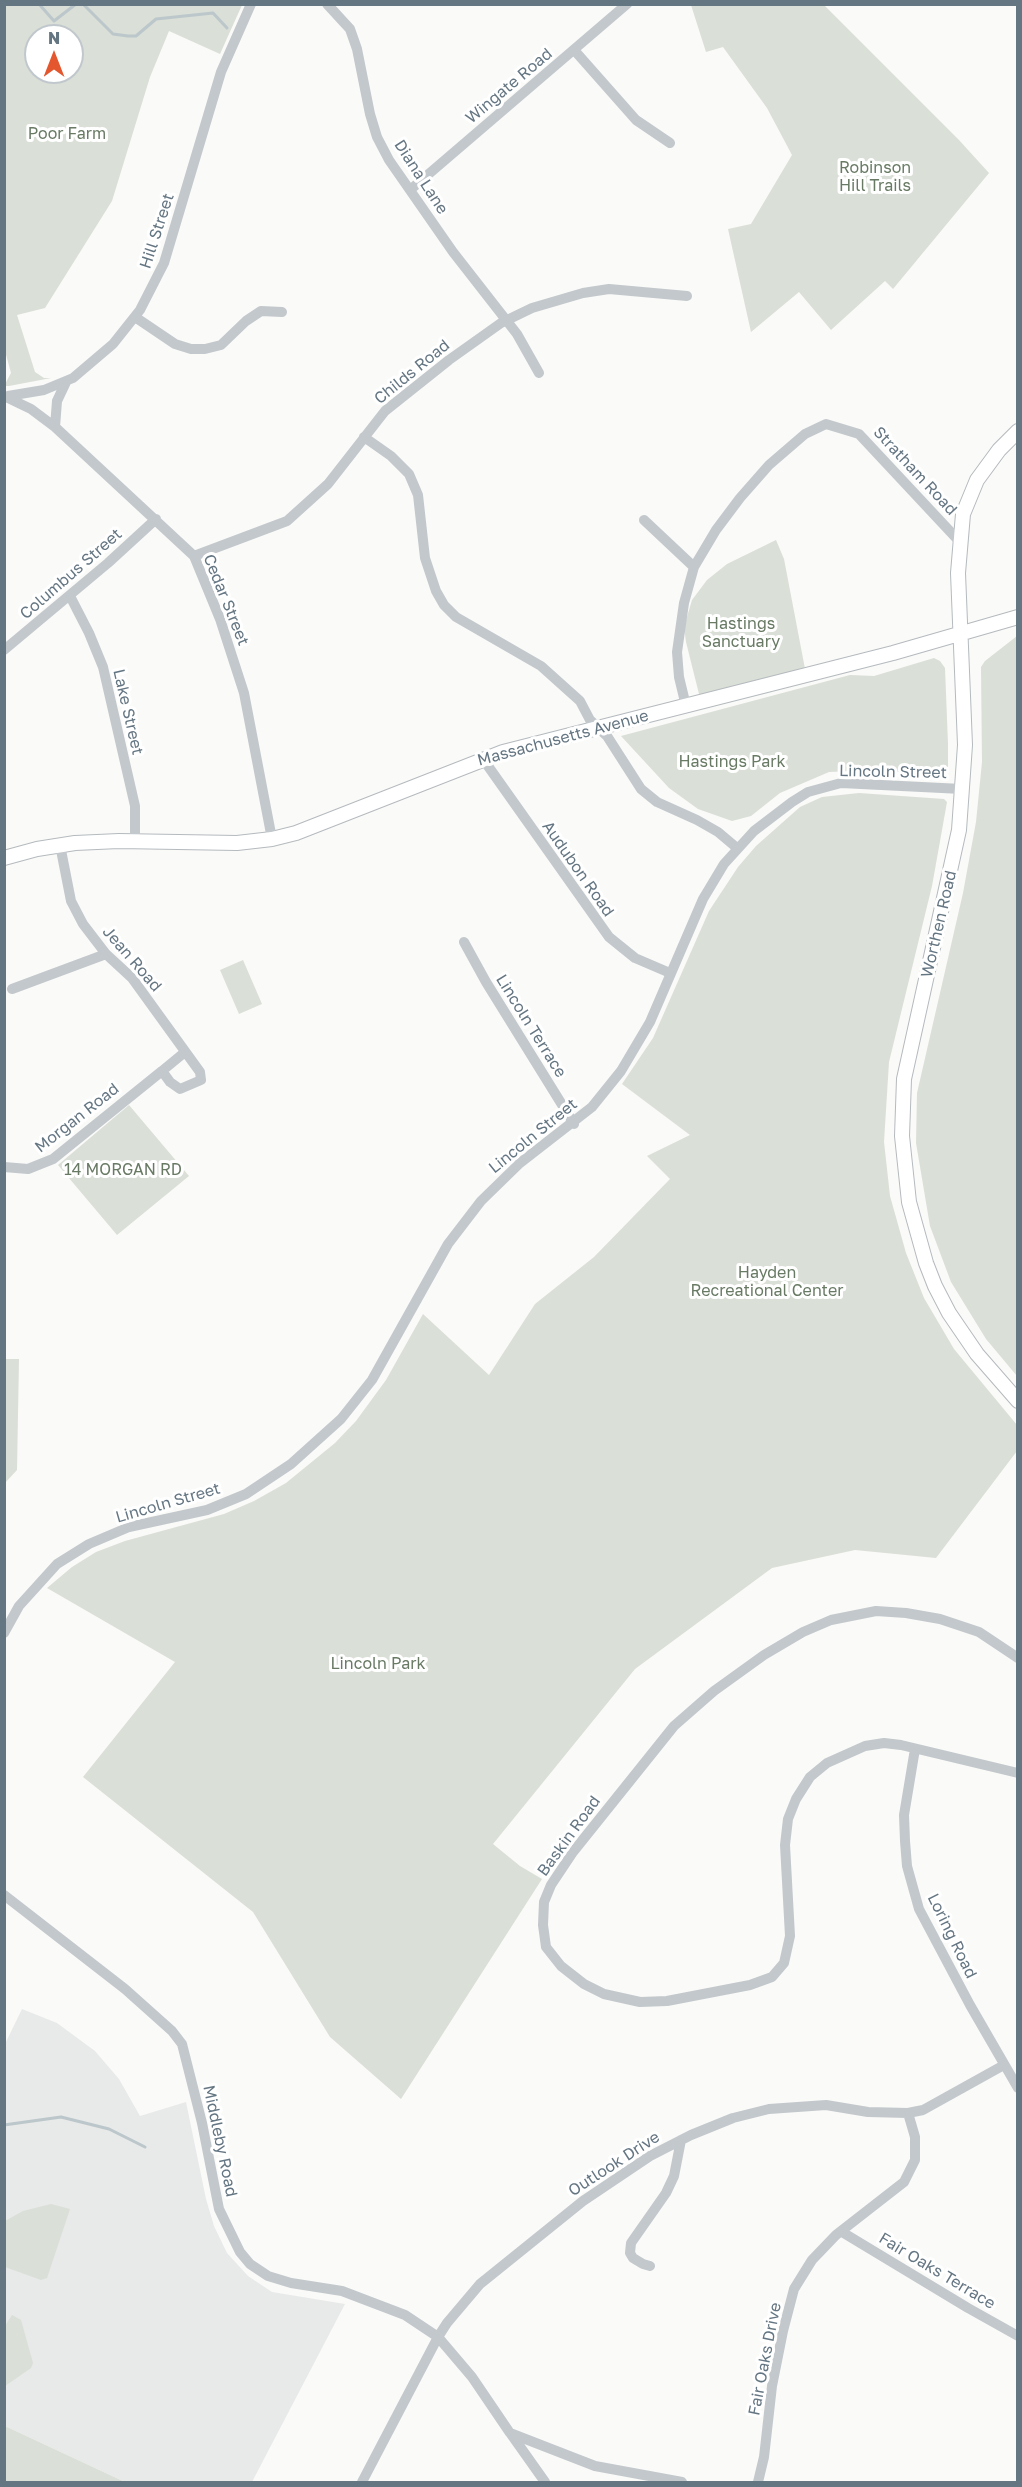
<!DOCTYPE html>
<html>
<head>
<meta charset="utf-8">
<style>
	body { margin:0 }
	#map { position:relative; width:1022px; height:2487px; overflow:hidden; background:#fafaf8; font-family:"Golos Text",sans-serif }
	canvas { display:block }
	.frame { position:absolute; inset:0; border:6px solid #657683; pointer-events:none }
	.north { position:absolute; left:24px; top:24px; width:60px; height:60px; box-sizing:border-box; background:#fff; border:2px solid #c1c8cd; border-radius:50%; rotate:0deg; font-size:16px; font-weight:700; line-height:24px; text-align:center; color:#657683 }
	.north::after { content:''; display:block; margin:auto; width:21px; height:27px; background:#e4572e; clip-path:polygon(50% 0,100% 100%,50% 72%,0 100%) }
</style>
</head>
<body>
<div id="map">
<canvas width="1022" height="2487"></canvas>
<div class="frame"></div>
<div class="north">N</div>
</div>
<script>
const context = document.querySelector('canvas').getContext('2d');
context.lineJoin = 'round';
function paint(path, color) { context.fillStyle = color; context.fill(path, 'evenodd'); }
const shape = rows => new Path2D(rows.map(r => 'M' + r).join(''));
function trace(path, color, width, dash) { context.strokeStyle = color; context.lineWidth = width; context.lineCap = dash ? 'butt' : 'round'; context.setLineDash(dash || []); context.stroke(path); }
function label(font, color, halo, rows, align = 'center') {
  context.font = font + ' "Golos Text",sans-serif'; context.lineWidth = 6; context.setLineDash([]); context.textBaseline = 'middle'; context.strokeStyle = halo; context.fillStyle = color; for (const [text, x, y, turn = 0] of rows) {
    context.save(); context.translate(x, y); context.rotate((+turn || 0) * Math.PI / 180); context.textAlign = isNaN(turn) ? turn : align; if (halo) context.strokeText(text, 0, 0); context.fillText(text, 0, 0); context.restore();
  }
}
paint(shape([
	[22,2009,57,2023,95,2051,119,2079,140,2116,186,2102,206,2199,214,2226,227,2253,248,2276,272,2292,345,2304,252,2482,125,2482,5,2426,4,2046]
]), '#e8e9e9');
paint(shape([
	[4,5,242,5,220,54,169,31,150,77,112,201,45,308,17,315,35,372,44,378,51,378,9,386,4,386,11,373,4,347],
	[36,36,72,36,72,72,36,72],
	[691,5,824,5,959,140,989,173,893,289,885,281,831,330,799,292,751,332,728,229,751,224,792,155,767,108,723,47,706,52],
	[776,540,784,559,806,674,701,702,686,642,684,627,692,600,707,580,727,564],
	[1017,636,1017,1376,986,1339,951,1282,930,1226,916,1143,917,1093,963,893,976,822,982,762,981,667,985,661],
	[934,658,940,661,945,668,948,744,948,771,935,775,877,770,829,772,780,793,751,816,732,821,698,809,669,788,621,736,850,675,874,676],
	[859,793,944,799,947,802,932,886,889,1062,884,1142,890,1196,906,1253,924,1298,954,1349,1017,1425,1017,1451,936,1558,855,1550,772,1568,635,1669,493,1844,520,1866,542,1879,401,2099,330,2037,253,1912,83,1777,175,1662,47,1588,72,1567,96,1552,125,1541,224,1514,254,1501,286,1483,335,1443,356,1421,386,1380,423,1314,489,1375,535,1304,594,1257,670,1179,647,1156,690,1135,622,1084,653,1038,709,911,738,867,756,846,800,807,822,797],
	[243,960,262,1004,239,1014,220,970],
	[129,1105,189,1176,117,1235,58,1165],
	[5,1359,19,1359,17,1470,5,1483],
	[51,2204,70,2209,47,2278,41,2280,5,2267,5,2221,23,2211],
	[12,2315,21,2320,33,2363,31,2368,5,2386,5,2326],
	[4,2426,5,2426,125,2482,5,2482]
]), '#dadfd7');
trace(shape([
	[39,4,54,21,76,4],
	[83,4,113,34,128,36,136,36,156,19,213,13,227,28],
	[4,2125,61,2117,109,2129,145,2147]
]), '#bbc7cb', 3);
const major = shape([
	[1018,431,999,450,977,480,963,514,958,573,965,745,959,830,904,1079,902,1136,909,1202,926,1263,935,1286,949,1313,977,1354,1018,1401],
	[4,858,37,849,75,843,119,841,237,843,272,839,296,833,503,752,893,653,1018,617]
]);
trace(major, '#b5babe', 16);
trace(shape([
	[327,4,350,29,357,49,370,114,377,137,389,160,453,252,517,334,539,373],
	[575,51,636,120,670,143],
	[410,190,627,4],
	[135,317,175,344,191,349,205,349,221,345,246,321,261,311,282,312],
	[4,396,31,409,55,427,194,556,220,619,244,693,272,839],
	[8,396,44,390,73,378,113,344,140,310,164,263,221,72,251,4],
	[55,427,57,401,66,382],
	[364,437,391,456,409,474,418,495,425,558,436,591,444,605,456,617,541,666,580,701,590,720,607,736,641,789,657,802,697,820,718,832,737,848],
	[644,520,694,567],
	[194,556,287,521,328,484,385,411,449,360,501,323,532,308,583,293,609,289,687,296],
	[70,596,89,633,103,667,135,806,135,841],
	[4,650,108,563,156,519],
	[686,706,679,677,677,652,684,603,694,567,716,530,740,498,769,465,805,434,826,424,859,434,959,541],
	[483,759,609,937,635,958,670,973],
	[60,845,71,901,83,924,106,954,132,978,200,1072,201,1080,180,1089,170,1082,162,1071,185,1052],
	[464,942,486,982,574,1124],
	[12,989,106,954],
	[4,1167,28,1169,53,1159,162,1071],
	[4,1633,19,1606,57,1564,89,1544,129,1527,207,1510,246,1494,291,1464,341,1419,372,1380,448,1244,481,1201,520,1163,592,1107,621,1071,650,1022,703,899,724,864,754,831,792,802,808,792,841,783,962,789],
	[1018,1658,979,1632,940,1619,906,1613,876,1611,831,1620,803,1632,764,1655,714,1691,674,1726,573,1852,551,1885,544,1902,543,1925,546,1947,561,1966,584,1984,604,1994,640,2002,667,2001,750,1985,772,1977,784,1963,790,1936,785,1845,788,1819,796,1799,810,1777,827,1763,865,1746,884,1743,901,1745,1018,1773],
	[915,1749,904,1815,905,1841,907,1866,919,1909,970,2005,1018,2088],
	[4,1895,125,1989,172,2031,182,2044,202,2123,219,2209,240,2252,250,2264,268,2276,291,2283,342,2291,405,2315,438,2337,472,2377,510,2433,595,2466,682,2482],
	[842,2232,968,2308,1018,2336],
	[650,2266,643,2264,633,2258,630,2253,631,2243,666,2193,674,2176,681,2140],
	[511,2434,545,2482],
	[362,2482,438,2337,447,2323,480,2284,583,2201,650,2156,691,2135,733,2118,769,2109,826,2105,868,2112,908,2113,923,2110,1004,2065],
	[758,2482,764,2457,772,2386,783,2331,794,2289,812,2260,836,2235,904,2182,915,2160,915,2137,908,2113]
]), '#c3c8cc', 10);
trace(major, '#fff', 14);
label('16px', '#657683', '#fff', [
	["Wingate Road",509,86,-40],
	["Diana Lane",421,177,57],
	["Hill Street",157,231,-72],
	["Childs Road",412,372,-39],
	["Stratham Road",915,471,47],
	["Columbus Street",71,574,-41],
	["Cedar Street",226,600,68],
	["Lake Street",128,712,77],
	["Massachusetts Avenue",563,738,-15],
	["Lincoln Street",893,772,1],
	["Audubon Road",578,869,55],
	["Worthen Road",939,924,-77],
	["Jean Road",132,959,49],
	["Lincoln Terrace",531,1026,58],
	["Morgan Road",77,1118,-38],
	["Lincoln Street",533,1136,-39],
	["Lincoln Street",168,1503,-16],
	["Baskin Road",569,1836,-54],
	["Loring Road",952,1936,64],
	["Middleby Road",220,2141,78],
	["Outlook Drive",614,2164,-33],
	["Fair Oaks Terrace",937,2271,31],
	["Fair Oaks Drive",765,2359,-79]
]);
label('16px', '#687a64', '#fff', [
	["Poor Farm",67,134],
	["Robinson",875,168],
	["Hill Trails",875,186],
	["Hastings",741,624],
	["Sanctuary",741,642],
	["Hastings Park",732,762],
	["14 MORGAN RD",123,1170],
	["Hayden",767,1273],
	["Recreational Center",767,1291],
	["Lincoln Park",378,1664]
]);
</script>
</body>
</html>
